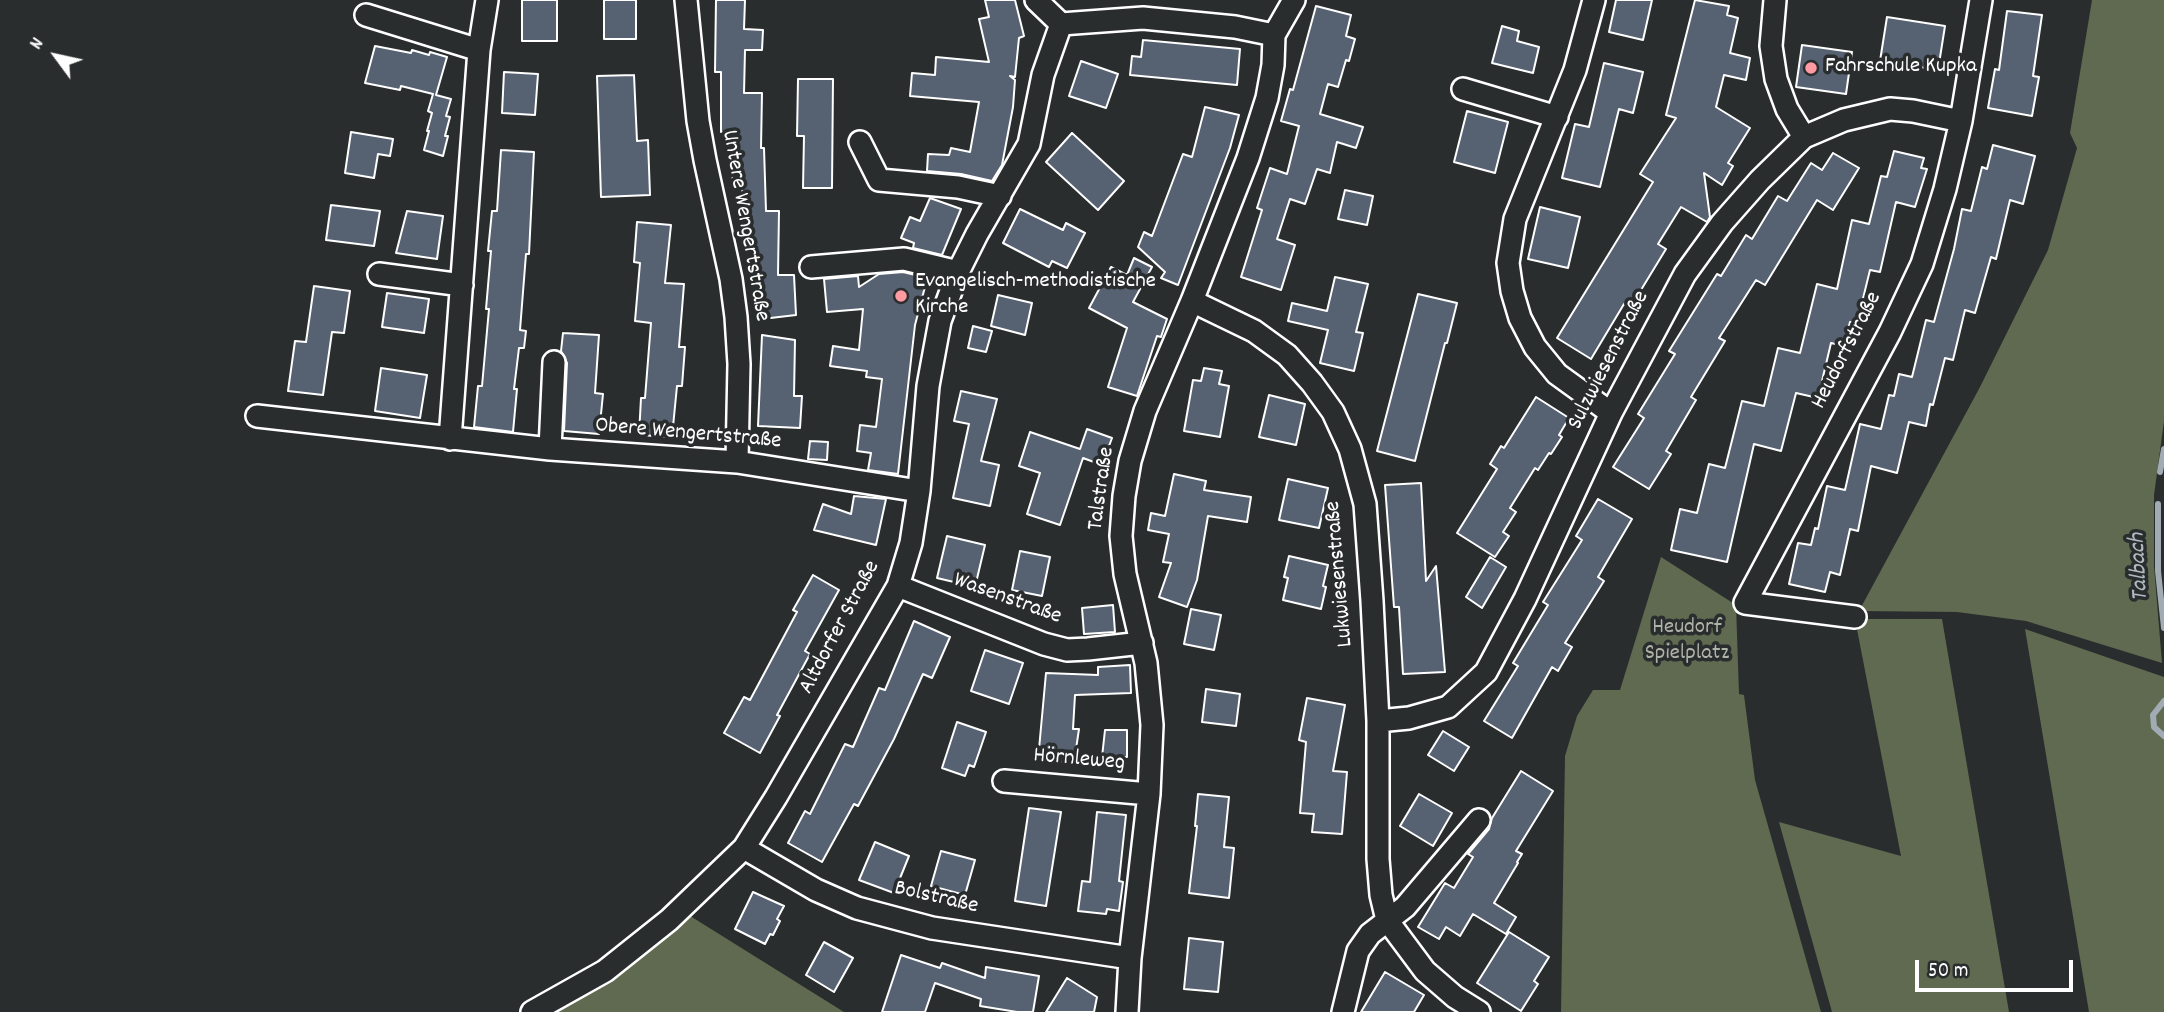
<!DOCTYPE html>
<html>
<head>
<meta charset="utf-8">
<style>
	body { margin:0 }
	#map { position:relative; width:2164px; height:1012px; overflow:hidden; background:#2a2d2e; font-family:Dekko,sans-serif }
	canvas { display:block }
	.north { position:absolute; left:21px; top:21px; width:70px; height:70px; -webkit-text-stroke:5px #2a2d2e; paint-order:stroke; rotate:303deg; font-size:19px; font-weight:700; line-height:28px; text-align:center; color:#fff }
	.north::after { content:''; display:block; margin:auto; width:24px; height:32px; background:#fff; clip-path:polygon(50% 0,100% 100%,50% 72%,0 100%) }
	.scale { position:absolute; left:1915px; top:960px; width:158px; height:32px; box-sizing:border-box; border:4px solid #fff; border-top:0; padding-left:9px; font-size:21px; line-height:24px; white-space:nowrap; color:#fff; -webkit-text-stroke:5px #2a2d2e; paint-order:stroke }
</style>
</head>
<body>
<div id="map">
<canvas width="2164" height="1012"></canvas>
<div class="north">N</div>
<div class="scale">50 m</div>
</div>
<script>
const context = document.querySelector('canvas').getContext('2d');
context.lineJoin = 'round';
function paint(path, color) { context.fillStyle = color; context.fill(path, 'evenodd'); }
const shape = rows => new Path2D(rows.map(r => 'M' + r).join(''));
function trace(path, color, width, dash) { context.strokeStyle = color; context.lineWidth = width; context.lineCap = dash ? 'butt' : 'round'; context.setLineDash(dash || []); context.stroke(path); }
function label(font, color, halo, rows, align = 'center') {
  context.font = font + ' Dekko,sans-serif'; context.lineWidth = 7; context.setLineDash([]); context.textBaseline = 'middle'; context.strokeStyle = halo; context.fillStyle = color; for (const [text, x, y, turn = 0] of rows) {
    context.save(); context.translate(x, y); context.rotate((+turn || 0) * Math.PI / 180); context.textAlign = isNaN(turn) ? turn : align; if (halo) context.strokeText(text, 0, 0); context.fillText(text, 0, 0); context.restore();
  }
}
paint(shape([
	[2092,0,2164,0,2164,421,2154,495,2154,566,2162,663,2026,621,1957,612,1859,611,1980,387,2048,250,2077,148,2070,133],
	[1661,557,1736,605,1739,694,1744,695,1755,780,1821,1012,1561,1012,1565,756,1577,716,1593,690,1620,690],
	[1855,619,1942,619,2009,1012,1832,1012,1779,822,1901,856],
	[2025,629,2164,677,2164,1012,2089,1012],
	[687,914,844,1012,550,1012]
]), '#5f6a50');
trace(shape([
	[2160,472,2164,449],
	[2158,504,2158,571,2164,628],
	[2164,701,2153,715,2154,727,2164,736]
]), '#a0abb3', 6);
const building = shape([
	[522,0,557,0,557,41,522,41,522,0],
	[604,0,636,0,636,39,604,39,604,0],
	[716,0,745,0,744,29,763,30,762,50,745,50,744,93,762,93,761,148,764,148,766,211,779,211,778,275,794,275,796,315,762,319,757,251,746,251,747,207,742,207,742,188,733,188,731,132,721,132,721,72,715,72,716,0],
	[985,0,1015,0,1024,36,1019,38,1015,77,1010,76,1015,80,1013,107,1002,165,992,181,961,174,927,171,928,154,949,155,951,148,970,152,979,102,910,96,912,73,935,75,936,57,989,62,979,19,989,17,985,0],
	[1616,0,1652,0,1643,40,1609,32,1616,0],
	[1695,0,1729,6,1727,15,1738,18,1730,53,1750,58,1746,80,1724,75,1716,107,1750,128,1728,163,1733,166,1722,185,1704,173,1710,217,1707,222,1681,207,1658,244,1666,249,1630,308,1624,304,1591,359,1557,338,1653,182,1640,174,1676,118,1666,115,1695,0],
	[1316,6,1351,15,1346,36,1355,39,1349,61,1346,60,1338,87,1328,84,1320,114,1363,127,1356,148,1337,142,1330,173,1317,169,1305,204,1290,199,1277,239,1295,245,1281,290,1241,277,1262,210,1257,208,1270,168,1287,174,1299,126,1281,121,1290,89,1293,90,1316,6],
	[2007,11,2042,15,2033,76,2039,77,2032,116,1988,108,1995,69,1999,70,2007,11],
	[1887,17,1945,26,1938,70,1880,61,1887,17],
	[1502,26,1519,31,1517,41,1539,47,1533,73,1492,63,1502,26],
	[1143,40,1240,49,1237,85,1130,75,1132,56,1141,57,1143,40],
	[1802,45,1852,52,1846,94,1796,87,1802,45],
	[375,46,411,53,412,50,429,55,430,52,447,57,436,95,451,99,446,116,450,117,445,136,448,136,443,156,424,150,429,131,427,131,432,113,428,111,433,94,401,86,400,90,365,83,375,46],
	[1081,61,1118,74,1106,108,1069,96,1081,61],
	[1604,63,1643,72,1633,113,1619,109,1600,187,1562,178,1575,124,1589,127,1604,63],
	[504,72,538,74,535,115,502,113,504,72],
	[634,75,637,141,648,140,650,195,601,197,597,76,634,75],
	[798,79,833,79,832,188,803,188,804,136,797,136,798,79],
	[1205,107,1239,115,1230,148,1178,285,1161,278,1165,272,1138,247,1144,232,1152,236,1183,154,1192,157,1205,107],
	[1467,111,1508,122,1495,173,1454,162,1467,111],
	[351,132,393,139,390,156,378,154,374,178,345,173,351,132],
	[1072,133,1124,181,1098,210,1046,162,1072,133],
	[1993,145,2035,156,2023,204,2010,200,1996,259,1991,257,1975,313,1965,310,1953,360,1945,358,1933,405,1930,404,1926,426,1909,422,1897,473,1871,466,1858,531,1850,529,1840,575,1830,572,1825,592,1789,584,1798,543,1811,545,1815,528,1818,529,1827,486,1845,490,1860,424,1881,429,1889,395,1894,396,1899,374,1912,377,1926,320,1934,322,1954,249,1962,209,1971,211,1982,167,1987,169,1993,145],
	[501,150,534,152,529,254,526,254,520,330,526,331,524,348,519,348,514,389,517,389,513,432,474,427,478,386,482,386,489,309,486,309,491,251,488,251,492,211,497,211,501,150],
	[1894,151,1924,158,1921,168,1927,169,1915,207,1896,202,1880,272,1870,270,1857,323,1850,322,1844,346,1831,343,1818,398,1796,393,1781,451,1754,444,1727,562,1671,550,1680,509,1697,513,1709,464,1725,468,1742,401,1764,406,1778,348,1800,353,1817,284,1837,289,1852,220,1869,224,1881,176,1887,177,1894,151],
	[1833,153,1859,168,1833,210,1817,200,1765,285,1756,280,1719,338,1725,341,1691,397,1696,400,1666,451,1671,454,1649,489,1613,467,1644,418,1638,414,1675,354,1669,351,1717,274,1721,276,1746,235,1752,239,1778,196,1787,201,1811,163,1822,170,1833,153],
	[1345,190,1373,196,1367,225,1338,219,1345,190],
	[930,198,961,209,942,255,913,248,914,243,901,238,910,217,920,221,930,198],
	[331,205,380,211,374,246,326,240,331,205],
	[1540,207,1580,217,1568,268,1528,259,1540,207],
	[1020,209,1063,230,1066,223,1085,233,1067,268,1052,261,1049,267,1003,243,1020,209],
	[407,211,443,216,437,259,396,253,407,211],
	[637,222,671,225,665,283,684,284,679,347,685,347,682,386,677,386,672,437,639,435,641,398,645,398,651,323,635,321,640,263,634,262,637,222],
	[1134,258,1152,267,1133,302,1167,319,1161,337,1157,336,1137,396,1108,387,1127,328,1089,308,1111,267,1127,275,1134,258],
	[903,272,932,279,930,284,926,283,915,325,898,474,868,470,871,453,857,451,860,425,876,427,882,379,866,377,867,371,830,366,833,346,859,350,863,309,827,312,824,279,858,276,859,287,879,274,903,272],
	[1335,277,1368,284,1356,332,1363,333,1354,371,1320,363,1328,330,1288,321,1292,303,1327,311,1335,277],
	[314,286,350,291,344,333,332,332,323,395,288,391,295,341,306,342,314,286],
	[387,293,429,299,424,333,382,327,387,293],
	[1418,294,1457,303,1447,343,1445,343,1415,461,1377,451,1418,294],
	[998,295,1032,303,1025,335,991,326,998,295],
	[973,326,992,331,986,352,968,348,973,326],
	[563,333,599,335,595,393,603,394,599,434,564,431,567,363,561,351,563,333],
	[762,335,795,340,794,396,802,396,800,428,758,426,762,335],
	[381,368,427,375,420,418,375,411,381,368],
	[1204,368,1222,371,1219,384,1229,386,1220,437,1184,431,1193,380,1201,381,1204,368],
	[961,391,997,399,981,461,999,465,990,506,953,498,969,424,954,421,961,391],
	[1269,395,1305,404,1296,445,1259,437,1269,395],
	[1536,397,1569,418,1559,435,1562,437,1551,454,1549,453,1538,470,1535,468,1510,508,1516,512,1503,532,1509,536,1495,557,1457,533,1497,469,1490,464,1501,446,1504,448,1536,397],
	[1087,429,1112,438,1102,465,1083,458,1060,525,1027,514,1040,473,1019,466,1030,432,1080,449,1087,429],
	[810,441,828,442,827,460,808,459,810,441],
	[1174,474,1206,481,1204,490,1251,497,1247,522,1208,516,1197,580,1187,607,1159,597,1171,563,1163,562,1169,534,1148,530,1151,513,1165,516,1174,474],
	[1288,479,1328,488,1319,528,1279,520,1288,479],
	[1421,483,1426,581,1436,566,1445,672,1403,674,1399,607,1394,607,1385,485,1421,483],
	[854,496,886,499,876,545,814,530,823,504,851,514,854,496],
	[1598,499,1632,519,1598,577,1604,581,1565,643,1572,647,1558,671,1552,667,1512,738,1484,721,1518,666,1513,663,1548,605,1543,602,1582,540,1576,536,1598,499],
	[947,536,985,545,975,587,937,578,947,536],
	[1020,551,1050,557,1042,596,1012,590,1020,551],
	[1289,556,1328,565,1323,586,1326,587,1321,609,1283,600,1288,578,1284,577,1289,556],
	[1490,557,1506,567,1482,608,1466,597,1490,557],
	[813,575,839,590,805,651,810,654,777,715,780,716,760,753,724,733,744,697,750,700,797,612,793,610,813,575],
	[1113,605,1115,632,1084,634,1082,608,1113,605],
	[1191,609,1221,615,1214,650,1184,644,1191,609],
	[914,621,950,637,932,678,923,674,894,739,858,806,854,804,822,862,788,843,805,811,810,814,845,744,853,747,879,688,885,690,914,621],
	[985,650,1023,663,1009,704,971,691,985,650],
	[1130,665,1131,693,1075,695,1073,729,1079,729,1075,756,1065,756,1064,762,1038,760,1046,673,1098,675,1098,667,1130,665],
	[1206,689,1240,694,1236,726,1202,722,1206,689],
	[1307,698,1345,705,1333,771,1347,772,1342,834,1312,832,1314,814,1300,813,1306,742,1299,740,1307,698],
	[957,722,986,732,974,767,969,765,965,776,942,768,957,722],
	[1105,730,1127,730,1127,757,1102,757,1105,730],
	[1443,731,1469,747,1454,771,1428,755,1443,731],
	[1521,771,1553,791,1516,851,1522,854,1517,862,1518,863,1494,903,1516,917,1506,934,1473,914,1460,936,1446,927,1439,939,1418,927,1445,883,1454,888,1473,857,1468,854,1489,829,1492,818,1521,771],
	[1198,794,1229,797,1224,847,1234,848,1229,898,1189,893,1197,826,1195,826,1198,794],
	[1419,794,1452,813,1433,846,1400,826,1419,794],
	[1029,808,1061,812,1046,906,1015,901,1029,808],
	[1097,812,1126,815,1119,881,1123,882,1119,911,1107,909,1106,914,1078,911,1082,881,1090,882,1097,812],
	[875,842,909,856,894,893,859,880,875,842],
	[941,851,975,860,965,895,931,886,941,851],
	[753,892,784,906,777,919,780,921,773,935,770,934,765,944,735,929,753,892],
	[1509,932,1549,957,1534,981,1538,984,1521,1011,1477,983,1509,932],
	[1189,938,1223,942,1218,992,1184,989,1189,938],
	[824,942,853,958,834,992,806,975,824,942],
	[901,955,940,968,942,963,985,978,986,967,1039,976,1033,1012,1017,1012,980,1006,981,999,935,983,925,1012,882,1012,901,955],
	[1385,972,1424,995,1414,1012,1361,1012,1385,972],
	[1067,978,1097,997,1094,1012,1046,1012,1067,978]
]);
paint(building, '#566172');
trace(building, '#fff', 2);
const minor = shape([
	[686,0,698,121,705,160,731,279,736,317,739,364,737,462],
	[1036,0,1061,24,1143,18,1235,27,1274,35],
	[1594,0,1575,70,1515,219,1508,263,1512,291,1520,318,1535,347,1557,374,1611,413],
	[1775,0,1771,46,1776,79,1787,109,1804,137],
	[366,15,479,50],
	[1463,89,1557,117],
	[860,142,879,180,958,187,1000,196],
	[811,267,904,259,958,272],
	[379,274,462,285],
	[1192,301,1254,331,1287,355,1312,383,1333,412,1350,449,1365,504,1372,601,1378,721,1378,859,1381,895,1387,920,1425,971,1455,997,1479,1012],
	[257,416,550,449,737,462,919,491],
	[450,439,479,50,487,0],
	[550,449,554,362],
	[898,586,1044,644,1067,650,1088,649,1142,643],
	[1855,617,1745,603,1890,332,1922,264,1945,189,1961,121,1981,0],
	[1378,721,1409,718,1448,707,1486,672,1525,599,1611,413,1685,274,1722,223,1760,180,1804,137,1844,120,1890,109,1913,111,1961,121],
	[1004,781,1149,794],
	[744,848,816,890,857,908,932,928,1130,958],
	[532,1012,605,971,669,920,744,848,776,797,898,586,911,543,919,491,928,386,940,321,958,272,977,234,1029,144,1043,75,1061,24],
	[1127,1012,1130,958,1149,794,1152,725,1146,663,1125,574,1121,536,1124,496,1130,461,1145,411,1192,301,1248,158,1267,98,1273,65,1274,35,1294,0],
	[1343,1012,1358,951,1370,934,1405,907,1479,820]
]);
trace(minor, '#fff', 26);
trace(minor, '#2a2d2e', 21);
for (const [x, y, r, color] of [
	[1811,68,7,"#ff9aa2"],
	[901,296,7,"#ff9aa2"]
]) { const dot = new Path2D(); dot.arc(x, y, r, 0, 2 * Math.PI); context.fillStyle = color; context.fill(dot); trace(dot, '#2a2d2e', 2.5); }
label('23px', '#fff', '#2a2d2e', [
	["Fahrschule Kupka",1825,68],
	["Evangelisch-methodistische",915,283],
	["Kirche",915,309]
], 'left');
label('23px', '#fff', '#2a2d2e', [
	["Untere Wengertstraße",744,226,80],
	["Heudorfstraße",1848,351,-63],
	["Sulzwiesenstraße",1610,361,-63],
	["Obere Wengertstraße",688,435,5],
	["Talstraße",1103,489,-82],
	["Lukwiesenstraße",1341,574,-95],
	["Wasenstraße",1007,600,20],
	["Altdorfer Straße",841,628,-62],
	["Hörnleweg",1079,761,5],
	["Bolstraße",936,899,13]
]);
label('23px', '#afb4a8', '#2a2d2e', [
	["Heudorf",1687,629],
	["Spielplatz",1687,655]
]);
label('italic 24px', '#b0b9c0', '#2a2d2e', [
	["Talbach",2141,567,-93]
]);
</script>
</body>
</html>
